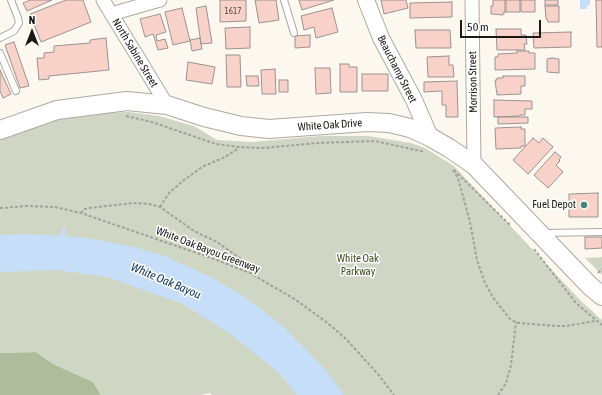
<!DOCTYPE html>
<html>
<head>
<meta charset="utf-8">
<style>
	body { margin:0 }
	#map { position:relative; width:602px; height:395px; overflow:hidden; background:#fcf8f0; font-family:"Asap Condensed",sans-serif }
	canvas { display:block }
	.north { position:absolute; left:12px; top:12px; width:40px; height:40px; -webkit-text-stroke:3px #fff; paint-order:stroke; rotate:0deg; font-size:11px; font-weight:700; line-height:16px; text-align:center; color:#191815 }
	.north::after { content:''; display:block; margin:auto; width:14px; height:18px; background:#191815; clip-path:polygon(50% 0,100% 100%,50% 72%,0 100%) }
	.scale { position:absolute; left:460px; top:20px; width:81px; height:18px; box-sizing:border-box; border:2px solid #191815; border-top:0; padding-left:5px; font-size:12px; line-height:14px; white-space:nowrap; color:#191815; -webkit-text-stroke:3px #fff; paint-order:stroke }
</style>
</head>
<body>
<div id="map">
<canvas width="602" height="395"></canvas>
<div class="north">N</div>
<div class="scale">50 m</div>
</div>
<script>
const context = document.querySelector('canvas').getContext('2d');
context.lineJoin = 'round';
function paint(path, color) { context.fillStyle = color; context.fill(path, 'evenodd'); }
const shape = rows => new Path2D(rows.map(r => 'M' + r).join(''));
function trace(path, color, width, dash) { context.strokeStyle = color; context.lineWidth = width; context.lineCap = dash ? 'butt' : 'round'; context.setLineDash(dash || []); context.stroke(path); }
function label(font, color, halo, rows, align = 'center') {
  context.font = font + ' "Asap Condensed",sans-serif'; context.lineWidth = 3; context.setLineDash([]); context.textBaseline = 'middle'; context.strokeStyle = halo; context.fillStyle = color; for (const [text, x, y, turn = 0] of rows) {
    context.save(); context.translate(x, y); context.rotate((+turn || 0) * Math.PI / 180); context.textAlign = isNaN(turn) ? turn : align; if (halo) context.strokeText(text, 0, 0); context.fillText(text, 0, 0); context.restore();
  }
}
paint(shape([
	[129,112,159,116,194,126,217,140,252,142,320,136,368,136,411,143,425,148,454,166,581,301,602,320,602,395,212,395,210,393,201,395,101,395,93,382,53,364,36,352,0,353,0,140,21,130,51,120,84,113],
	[602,257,602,275,585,258]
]), '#cfd7c4');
paint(shape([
	[36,352,53,364,93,382,101,395,0,395,0,353]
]), '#b0bb9c');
paint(shape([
	[580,0,590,0,590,5,587,6,587,9,580,9],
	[28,234,68,236,93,239,134,247,167,257,213,278,246,298,283,326,325,369,344,395,297,395,278,372,229,333,183,304,107,277,57,270,0,272,0,235]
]), '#c6def8');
trace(shape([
	[62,240,64,229]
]), '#c6def8', 3.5);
const building = shape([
	[30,0,52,0,27,11,23,3,30,0],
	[66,0,83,0,91,22,41,42,30,14,66,0],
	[220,0,246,0,246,21,220,22,220,0],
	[255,0,276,0,279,20,259,23,255,0],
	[299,0,334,0,302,10,299,0],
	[381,0,406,0,408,8,384,14,381,0],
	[493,0,505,0,505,13,503,13,503,15,491,14,491,6,493,6,493,0],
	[506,0,520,0,520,12,506,12,506,0],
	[521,0,535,0,535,12,521,12,521,0],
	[545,0,558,0,558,5,545,5,545,0],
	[596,0,602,0,602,47,597,47,596,0],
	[452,2,452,17,410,18,410,3,452,2],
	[206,6,212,43,201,44,196,8,206,6],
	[545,6,559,6,559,22,548,22,547,19,546,19,545,6],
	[182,8,190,41,173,45,165,12,182,8],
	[332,8,338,32,316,38,314,27,304,30,301,16,332,8],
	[160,14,166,32,156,35,157,41,165,39,168,48,158,50,153,34,145,37,140,19,160,14],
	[250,27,250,48,226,49,225,28,250,27],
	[496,29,521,29,521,35,526,35,527,44,524,44,525,50,497,50,496,29],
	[415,30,450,30,451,48,416,48,415,30],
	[571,32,571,47,534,48,533,33,571,32],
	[310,35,310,47,295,48,295,36,310,35],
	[106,38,109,70,49,76,49,79,39,80,37,58,44,58,44,53,54,52,54,46,90,43,90,40,106,38],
	[200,38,202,49,192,51,190,40,200,38],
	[14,42,29,86,20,88,5,45,14,42],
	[517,51,529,51,529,53,535,53,535,69,495,70,495,57,498,57,498,54,517,53,517,51],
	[226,55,240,55,241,87,227,87,226,55],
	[449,56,449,65,453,65,454,77,428,77,427,57,449,56],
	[552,58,559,59,559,73,547,72,547,59,552,58],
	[188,62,215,67,212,84,186,80,188,62],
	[340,64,349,64,349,67,357,67,357,92,340,92,340,64],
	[315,68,330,68,331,93,316,94,315,68],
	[275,69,276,94,262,94,261,70,275,69],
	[0,70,11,94,3,98,0,91,0,70],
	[362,74,388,74,388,91,362,91,362,74],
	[246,76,258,76,259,86,247,86,246,76],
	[503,76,525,76,525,86,521,86,521,94,497,95,495,80,497,80,497,78,503,78,503,76],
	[279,80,288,80,288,92,279,92,279,80],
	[457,81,458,117,446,117,446,105,442,105,442,91,424,92,424,82,457,81],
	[494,100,532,101,532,109,525,109,525,115,520,115,520,116,494,117,494,100],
	[498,117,528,117,528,123,498,124,498,117],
	[521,127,521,129,525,129,525,146,521,146,521,148,496,149,495,128,521,127],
	[533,138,539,143,543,138,553,147,528,174,513,160,533,138],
	[555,152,561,157,559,160,560,161,556,165,563,172,548,188,534,175,555,152],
	[598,193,598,217,569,217,569,194,598,193],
	[585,237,602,237,602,248,585,249,585,237]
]);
paint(building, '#f8d2c9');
trace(building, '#9b9290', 1);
const service = shape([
	[284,0,294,33],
	[0,38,14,31,19,23,18,18,11,0],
	[0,53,16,91],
	[544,233,602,232]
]);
const minor = shape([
	[103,0,167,105],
	[472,0,474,165],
	[111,14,160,0]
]);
const tertiary = shape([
	[366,0,381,38,414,100,430,137]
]);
const secondary = shape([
	[0,130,57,110,127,101,167,105,204,117,241,126,269,129,367,122,389,123,410,128,430,137,449,148,474,165,590,286,602,296]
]);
trace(service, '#aea9a2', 8);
trace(minor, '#aea9a2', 15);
trace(tertiary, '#aea9a2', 18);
trace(secondary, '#aea9a2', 20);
trace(shape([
	[126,116,152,122,216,144,239,147,263,148,318,143,375,141,425,152],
	[453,170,458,178,470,222,477,260,485,283,494,299,511,320,519,323,557,326,566,326,595,321],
	[454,170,511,226],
	[160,207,169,193,184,180,202,167,225,157,239,148],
	[0,208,27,206,55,207,81,213,214,259,250,273,296,300,325,321,346,339,377,373,394,395],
	[81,213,84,209,89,208,134,203,149,204,160,207,194,231,217,242,248,264,251,268,250,272],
	[534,249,576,303,602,325],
	[598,273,602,269],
	[498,395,506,383,511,365,516,322]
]), '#a2a09a', 2, [3, 2]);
trace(service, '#fff', 6);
trace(minor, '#fff', 13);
trace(tertiary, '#fff', 16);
trace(secondary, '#fff', 18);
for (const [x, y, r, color] of [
	[584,205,4,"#438679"]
]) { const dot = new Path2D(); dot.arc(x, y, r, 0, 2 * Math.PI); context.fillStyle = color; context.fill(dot); trace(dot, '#fff', 1.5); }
label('9px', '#514642', null, [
	["1617",233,11]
]);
label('11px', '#191815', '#fff', [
	["North Sabine Street",135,53,59],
	["Beauchamp Street",397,69,63],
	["Morrison Street",473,82,-91],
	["White Oak Drive",330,125,-4],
	["White Oak Bayou Greenway",208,250,21]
]);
label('11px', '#191815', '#fff', [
	["Fuel Depot",576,205]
], 'right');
label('11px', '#3e4e1d', '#fff', [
	["White Oak",358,259],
	["Parkway",358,272]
]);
label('italic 12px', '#12365a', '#fff', [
	["White Oak Bayou",166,281,23]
]);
</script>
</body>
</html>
